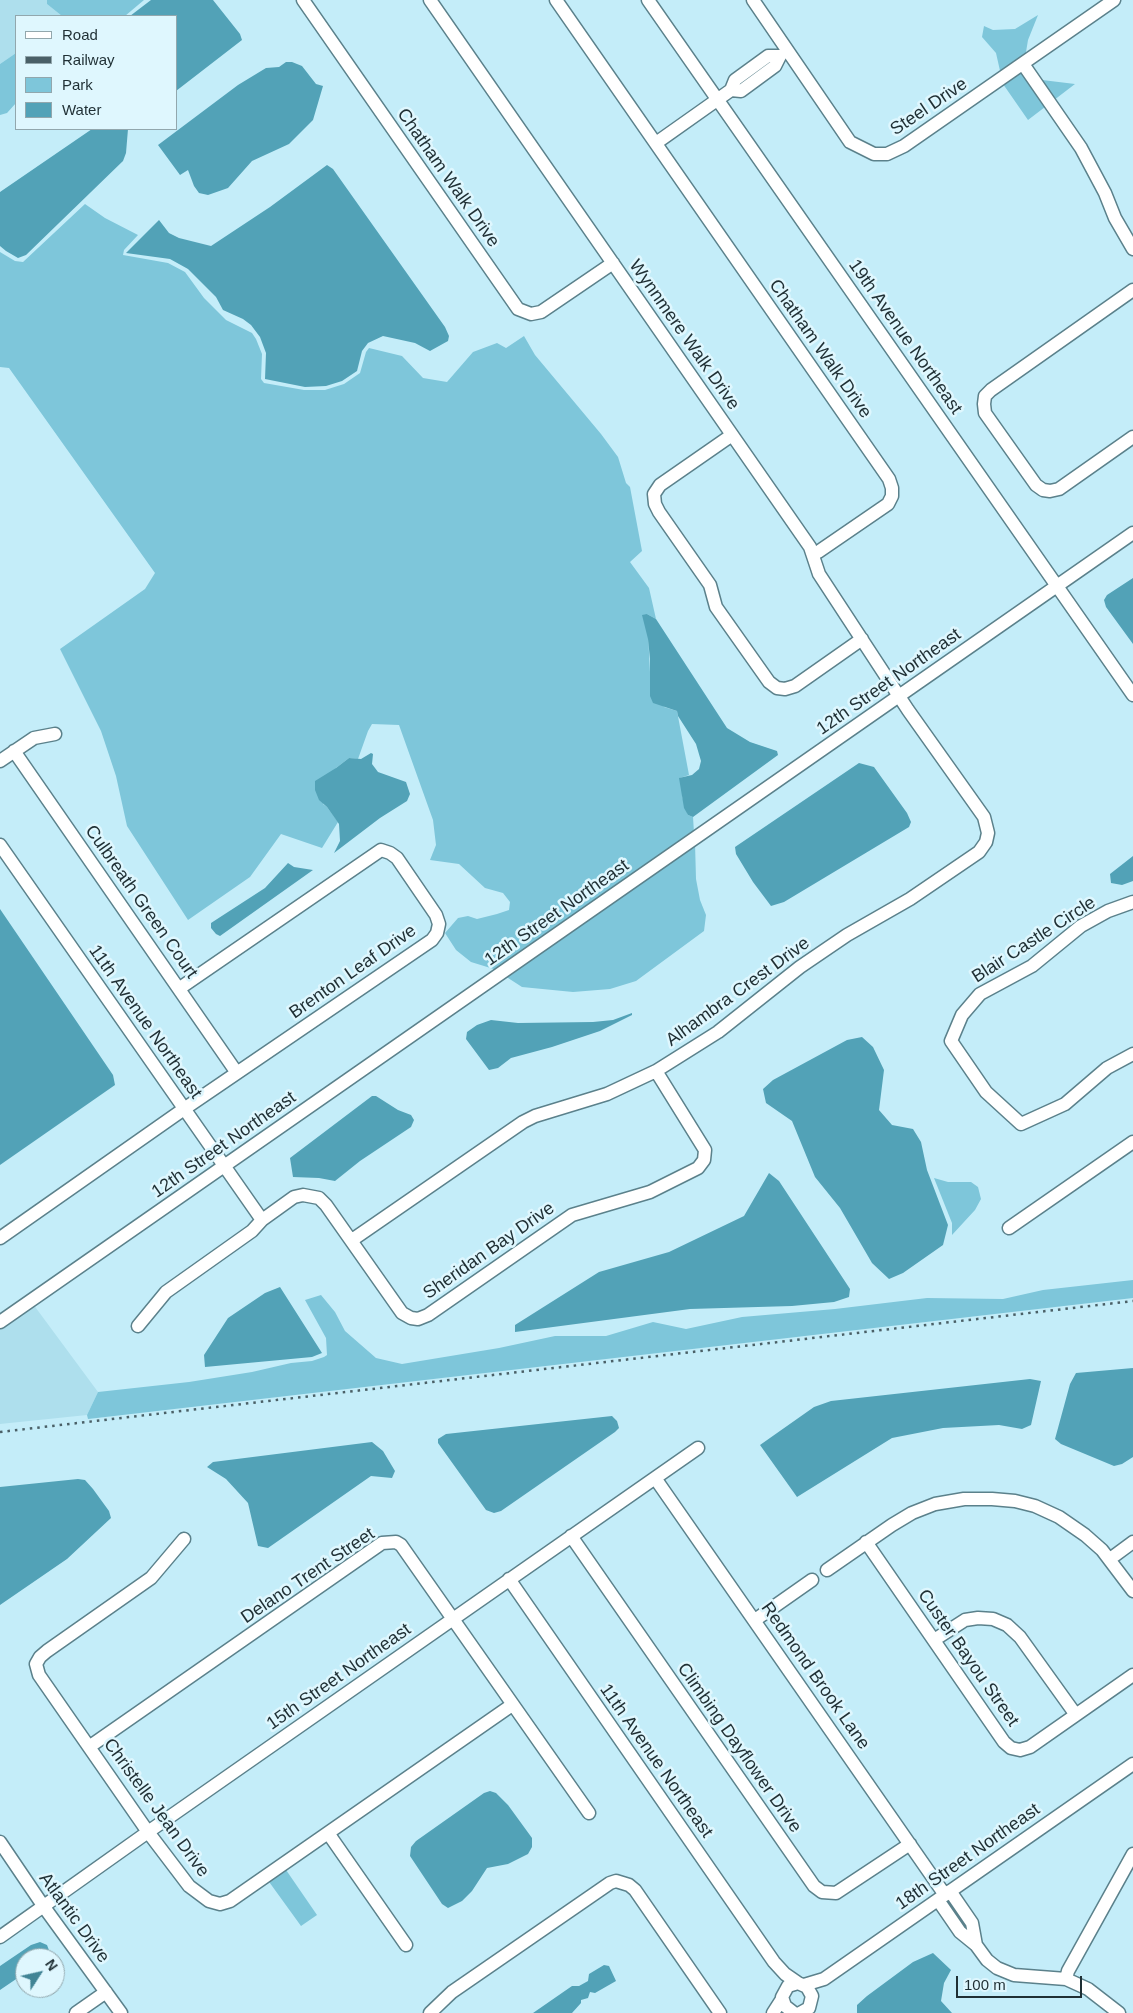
<!DOCTYPE html>
<html>
<head>
<meta charset="utf-8">
<style>
	body { margin:0 }
	#map { position:relative; width:1133px; height:2013px; overflow:hidden; background:#c4edf9; font-family:Helvetica,sans-serif }
	canvas { display:block }
	.legend { position:absolute; left:15px; top:15px; width:162px; height:115px; box-sizing:border-box; background:#dff7fe; border:1px solid #92a7ad; margin:0; padding:6px 9px; list-style:none; font-size:15px; color:#1f2f34 }
	.legend li { display:flex; align-items:center; gap:10px; height:25px }
	.legend b { width:25px; border:1px solid #92a7ad }
	.north { position:absolute; left:15px; top:1948px; width:50px; height:50px; box-sizing:border-box; background:#dff7fe; border:1px solid #92a7ad; border-radius:50%; rotate:55deg; font-size:14px; font-weight:700; line-height:20px; text-align:center; color:#1f2f34 }
	.north::after { content:''; display:block; margin:auto; width:18px; height:22px; background:#418495; clip-path:polygon(50% 0,100% 100%,50% 72%,0 100%) }
	.scale { position:absolute; left:956px; top:1976px; width:126px; height:22px; box-sizing:border-box; border:2px solid #1f2f34; border-top:0; padding-left:6px; font-size:15px; line-height:18px; white-space:nowrap; color:#1f2f34; -webkit-text-stroke:4px #dff7fe; paint-order:stroke }
</style>
</head>
<body>
<div id="map">
<canvas width="1133" height="2013"></canvas>
<ul class="legend">
<li><b style="height:6px;background:#fff"></b>Road</li>
<li><b style="height:6px;background:#4a6067"></b>Railway</li>
<li><b style="height:14px;background:#7ec6da"></b>Park</li>
<li><b style="height:14px;background:#52a2b7"></b>Water</li>
</ul>
<div class="north">N</div>
<div class="scale">100 m</div>
</div>
<script>
const context = document.querySelector('canvas').getContext('2d');
context.lineJoin = 'round';
function paint(path, color) { context.fillStyle = color; context.fill(path, 'evenodd'); }
const shape = rows => new Path2D(rows.map(r => 'M' + r).join(''));
function trace(path, color, width, dash) { context.strokeStyle = color; context.lineWidth = width; context.lineCap = dash ? 'butt' : 'round'; context.setLineDash(dash || []); context.stroke(path); }
function label(font, color, halo, rows, align = 'center') {
  context.font = font + ' Helvetica,sans-serif'; context.lineWidth = 5; context.setLineDash([]); context.textBaseline = 'middle'; context.strokeStyle = halo; context.fillStyle = color; for (const [text, x, y, turn = 0] of rows) {
    context.save(); context.translate(x, y); context.rotate((+turn || 0) * Math.PI / 180); context.textAlign = isNaN(turn) ? turn : align; if (halo) context.strokeText(text, 0, 0); context.fillText(text, 0, 0); context.restore();
  }
}
paint(shape([
	[0,0,47,0,47,4,62,16,16,16,16,53,0,64],
	[33,1304,98,1392,87,1415,0,1424,0,1327]
]), '#aedfed');
paint(shape([
	[47,0,144,0,125,16,62,16,47,4],
	[1038,15,1028,40,1024,64,1034,79,1075,84,1028,120,1003,84,996,53,982,37,984,26,993,30,1015,29],
	[16,53,16,103,7,113,0,115,0,64],
	[85,204,105,218,138,235,124,250,123,255,168,263,185,272,204,298,226,320,252,333,256,339,262,354,261,379,264,383,304,390,325,390,344,384,360,373,366,352,369,348,402,356,423,378,447,382,473,352,497,343,506,348,524,336,535,355,601,434,618,457,626,483,630,487,642,551,630,562,649,588,656,619,647,614,650,672,664,707,677,711,689,775,680,778,682,790,682,796,688,815,693,817,694,833,497,970,471,962,456,950,445,933,458,918,468,916,477,919,497,914,509,910,510,902,503,893,485,888,459,864,430,860,436,845,433,820,399,725,372,724,368,731,358,759,349,758,336,768,323,804,327,807,338,822,322,848,281,834,250,877,188,920,127,826,116,776,101,731,60,649,145,589,155,573,9,368,0,367,0,252,15,261,23,262],
	[695,843,696,879,700,900,706,915,704,931,636,981,610,989,573,992,522,987,505,976],
	[934,1178,948,1182,971,1182,978,1187,981,1199,975,1210,952,1235,952,1223],
	[1133,1280,1133,1298,88,1419,87,1415,98,1392,189,1382,252,1372,291,1363,312,1361,324,1357,327,1355,326,1338,305,1300,321,1295,335,1312,345,1331,376,1358,402,1364,499,1348,555,1336,606,1336,653,1322,686,1329,742,1317,835,1309,927,1298,1003,1299,1043,1290],
	[284,1867,317,1915,301,1926,267,1879]
]), '#7ec6da');
paint(shape([
	[151,0,213,0,240,34,242,40,176,91,176,16,130,16],
	[286,62,292,62,302,66,316,84,323,86,313,120,289,144,252,161,228,188,208,195,199,193,194,186,188,170,180,175,158,145,238,85,266,68,279,67],
	[92,129,128,129,126,153,123,161,26,255,18,258,6,251,0,246,0,192],
	[327,165,333,169,445,327,449,336,448,341,430,351,415,343,383,336,368,343,362,351,357,371,342,381,326,386,305,387,265,379,266,353,260,337,251,325,243,319,223,310,216,297,188,269,170,259,126,253,159,220,169,233,179,238,211,246,270,207],
	[1133,578,1133,644,1106,607,1104,600,1107,595],
	[647,614,656,619,727,728,750,742,777,751,778,755,693,817,688,815,684,808,679,778,692,775,699,769,701,761,696,744,678,716,677,711,653,703,650,696,650,659,648,639,642,615],
	[371,753,373,754,372,764,378,772,406,782,410,794,407,801,380,818,334,853,340,841,339,824,327,807,319,800,315,790,315,781,336,768,349,758,361,759],
	[859,763,874,767,907,813,911,822,909,827,784,902,771,906,753,882,736,854,735,847],
	[1133,856,1133,881,1122,885,1111,883,1110,874],
	[288,863,294,867,313,870,220,936,216,934,211,928,211,923,265,888],
	[0,909,113,1075,115,1085,0,1165],
	[632,1013,632,1015,600,1031,552,1047,511,1058,498,1068,489,1070,466,1039,467,1032,477,1025,491,1020,518,1023,593,1022,613,1020],
	[862,1037,873,1047,884,1070,879,1110,892,1125,913,1129,921,1142,927,1170,948,1225,943,1245,903,1273,889,1279,872,1263,840,1208,815,1177,792,1121,766,1103,763,1089,773,1080,847,1040],
	[372,1096,376,1096,398,1110,411,1115,414,1120,411,1127,360,1161,335,1181,319,1178,293,1177,290,1158],
	[769,1173,779,1181,850,1289,849,1297,834,1302,792,1306,690,1309,515,1332,515,1325,599,1272,669,1252,744,1216],
	[280,1287,322,1353,312,1357,205,1367,204,1355,228,1318,265,1293],
	[1133,1368,1133,1457,1122,1464,1114,1466,1061,1444,1055,1439,1070,1384,1076,1373],
	[1030,1379,1041,1381,1031,1425,1022,1429,999,1425,943,1428,892,1438,797,1497,760,1445,814,1407,831,1401],
	[612,1416,617,1421,619,1428,615,1432,501,1511,494,1513,486,1510,438,1443,438,1439,446,1434],
	[372,1442,383,1451,395,1471,392,1478,371,1476,268,1548,258,1546,248,1503,226,1479,207,1467,213,1462],
	[78,1479,85,1480,93,1489,109,1511,111,1518,67,1559,0,1605,0,1487],
	[490,1791,496,1793,508,1805,532,1838,532,1847,528,1854,508,1864,487,1868,472,1891,462,1901,448,1908,442,1904,410,1856,411,1847,416,1841,484,1793],
	[40,1942,47,1945,50,1953,46,1958,25,1958,25,1973,0,1990,0,1966,31,1945],
	[933,1953,951,1970,944,1983,941,2001,952,2013,857,2013,857,2005,867,1996,913,1962],
	[604,1965,609,1966,616,1981,595,1993,590,1992,588,1998,581,2000,581,2003,572,2013,533,2013,572,1986,579,1986,588,1981,589,1974]
]), '#52a2b7');
const minor = shape([
	[303,0,518,309,531,314,541,312,613,263],
	[556,0,889,479,892,488,892,496,888,504,818,552,813,554],
	[648,0,1133,695],
	[753,0,850,142,874,154,887,154,904,146,1114,0],
	[1023,64,1081,148,1105,193,1115,218,1133,249],
	[656,143,731,90,735,80,768,56,780,56,775,66,741,91,731,90],
	[1133,290,991,390,985,396,984,404,985,413,1036,485,1043,490,1050,491,1059,489,1133,437],
	[732,435,660,485,654,494,655,504,659,512,710,585,716,607,769,682,777,688,785,689,795,686,862,639],
	[14,751,237,1073],
	[0,761,34,738,55,734],
	[0,845,262,1220],
	[1133,902,1108,911,1081,926,1032,966,980,994,962,1015,951,1041,986,1092,1021,1124,1065,1104,1107,1068,1133,1054],
	[1009,1228,1133,1142],
	[0,1238,184,1109,432,940,437,933,439,924,436,915,397,858,390,853,381,850,180,988],
	[352,1240,523,1122,535,1116,607,1094,656,1071,718,1032,800,967,847,935,910,899,979,852,986,842,988,833,984,817,908,710,819,574,810,547,430,0],
	[0,1322,1133,533],
	[138,1326,166,1292,252,1231,262,1220,294,1197,303,1195,319,1198,326,1205,402,1313,411,1318,418,1319,428,1315,572,1215,650,1192,698,1168,704,1160,705,1150,656,1071],
	[655,1478,945,1895],
	[571,1536,814,1886,822,1892,836,1893,910,1844],
	[184,1539,151,1578,47,1651,40,1657,36,1664,39,1675,148,1832,189,1886,209,1901,220,1904,230,1901,512,1705],
	[866,1542,1004,1742,1011,1748,1020,1750,1030,1747,1133,1675],
	[1110,1559,1133,1542],
	[827,1570,892,1525,912,1513,935,1504,964,1499,992,1499,1015,1501,1035,1506,1059,1517,1085,1535,1102,1550,1133,1591],
	[509,1579,774,1962,785,1974,798,1983],
	[755,1620,812,1580],
	[934,1640,965,1620,978,1618,993,1619,1007,1625,1020,1637,1076,1715],
	[89,1747,382,1543,396,1542,401,1545,589,1813],
	[328,1833,406,1945],
	[0,1842,44,1907,121,2013],
	[950,1891,972,1923,976,1945],
	[938,1900,960,1932,976,1945,987,1960,997,1968,1014,1975,1066,1979,1088,1989,1119,2013],
	[0,1937,148,1832,698,1448],
	[1066,1979,1068,1971,1133,1854],
	[804,1985,824,1979,1133,1764],
	[76,2013,106,1992],
	[430,2013,452,1992,610,1883,616,1881,629,1885,635,1890,720,2013],
	[773,2013,782,1999],
	[794,2013,785,2006,782,1997,788,1986,798,1983,807,1987,812,1996,809,2008,800,2013]
]);
trace(minor, '#5b818b', 15);
trace(minor, '#fff', 12);
trace(shape([
	[0,1432,1133,1301]
]), '#4a6067', 2.5, [2.5, 5]);
label('18px', '#1f2f34', '#dff7fe', [
	["Steel Drive",929,107,-34],
	["Chatham Walk Drive",448,178,55],
	["Wynnmere Walk Drive",684,335,55],
	["19th Avenue Northeast",905,337,55],
	["Chatham Walk Drive",820,349,55],
	["12th Street Northeast",889,682,-35],
	["Culbreath Green Court",141,902,55],
	["12th Street Northeast",557,913,-35],
	["Blair Castle Circle",1034,940,-33],
	["Brenton Leaf Drive",353,972,-35],
	["Alhambra Crest Drive",738,992,-36],
	["11th Avenue Northeast",145,1022,55],
	["12th Street Northeast",224,1145,-35],
	["Sheridan Bay Drive",489,1251,-35],
	["Delano Trent Street",308,1576,-34],
	["Custer Bayou Street",968,1658,55],
	["Redmond Brook Lane",815,1676,55],
	["15th Street Northeast",339,1677,-35],
	["Climbing Dayflower Drive",739,1748,55],
	["11th Avenue Northeast",656,1761,55],
	["Christelle Jean Drive",156,1808,54],
	["18th Street Northeast",968,1857,-35],
	["Atlantic Drive",74,1918,54]
]);
</script>
</body>
</html>
